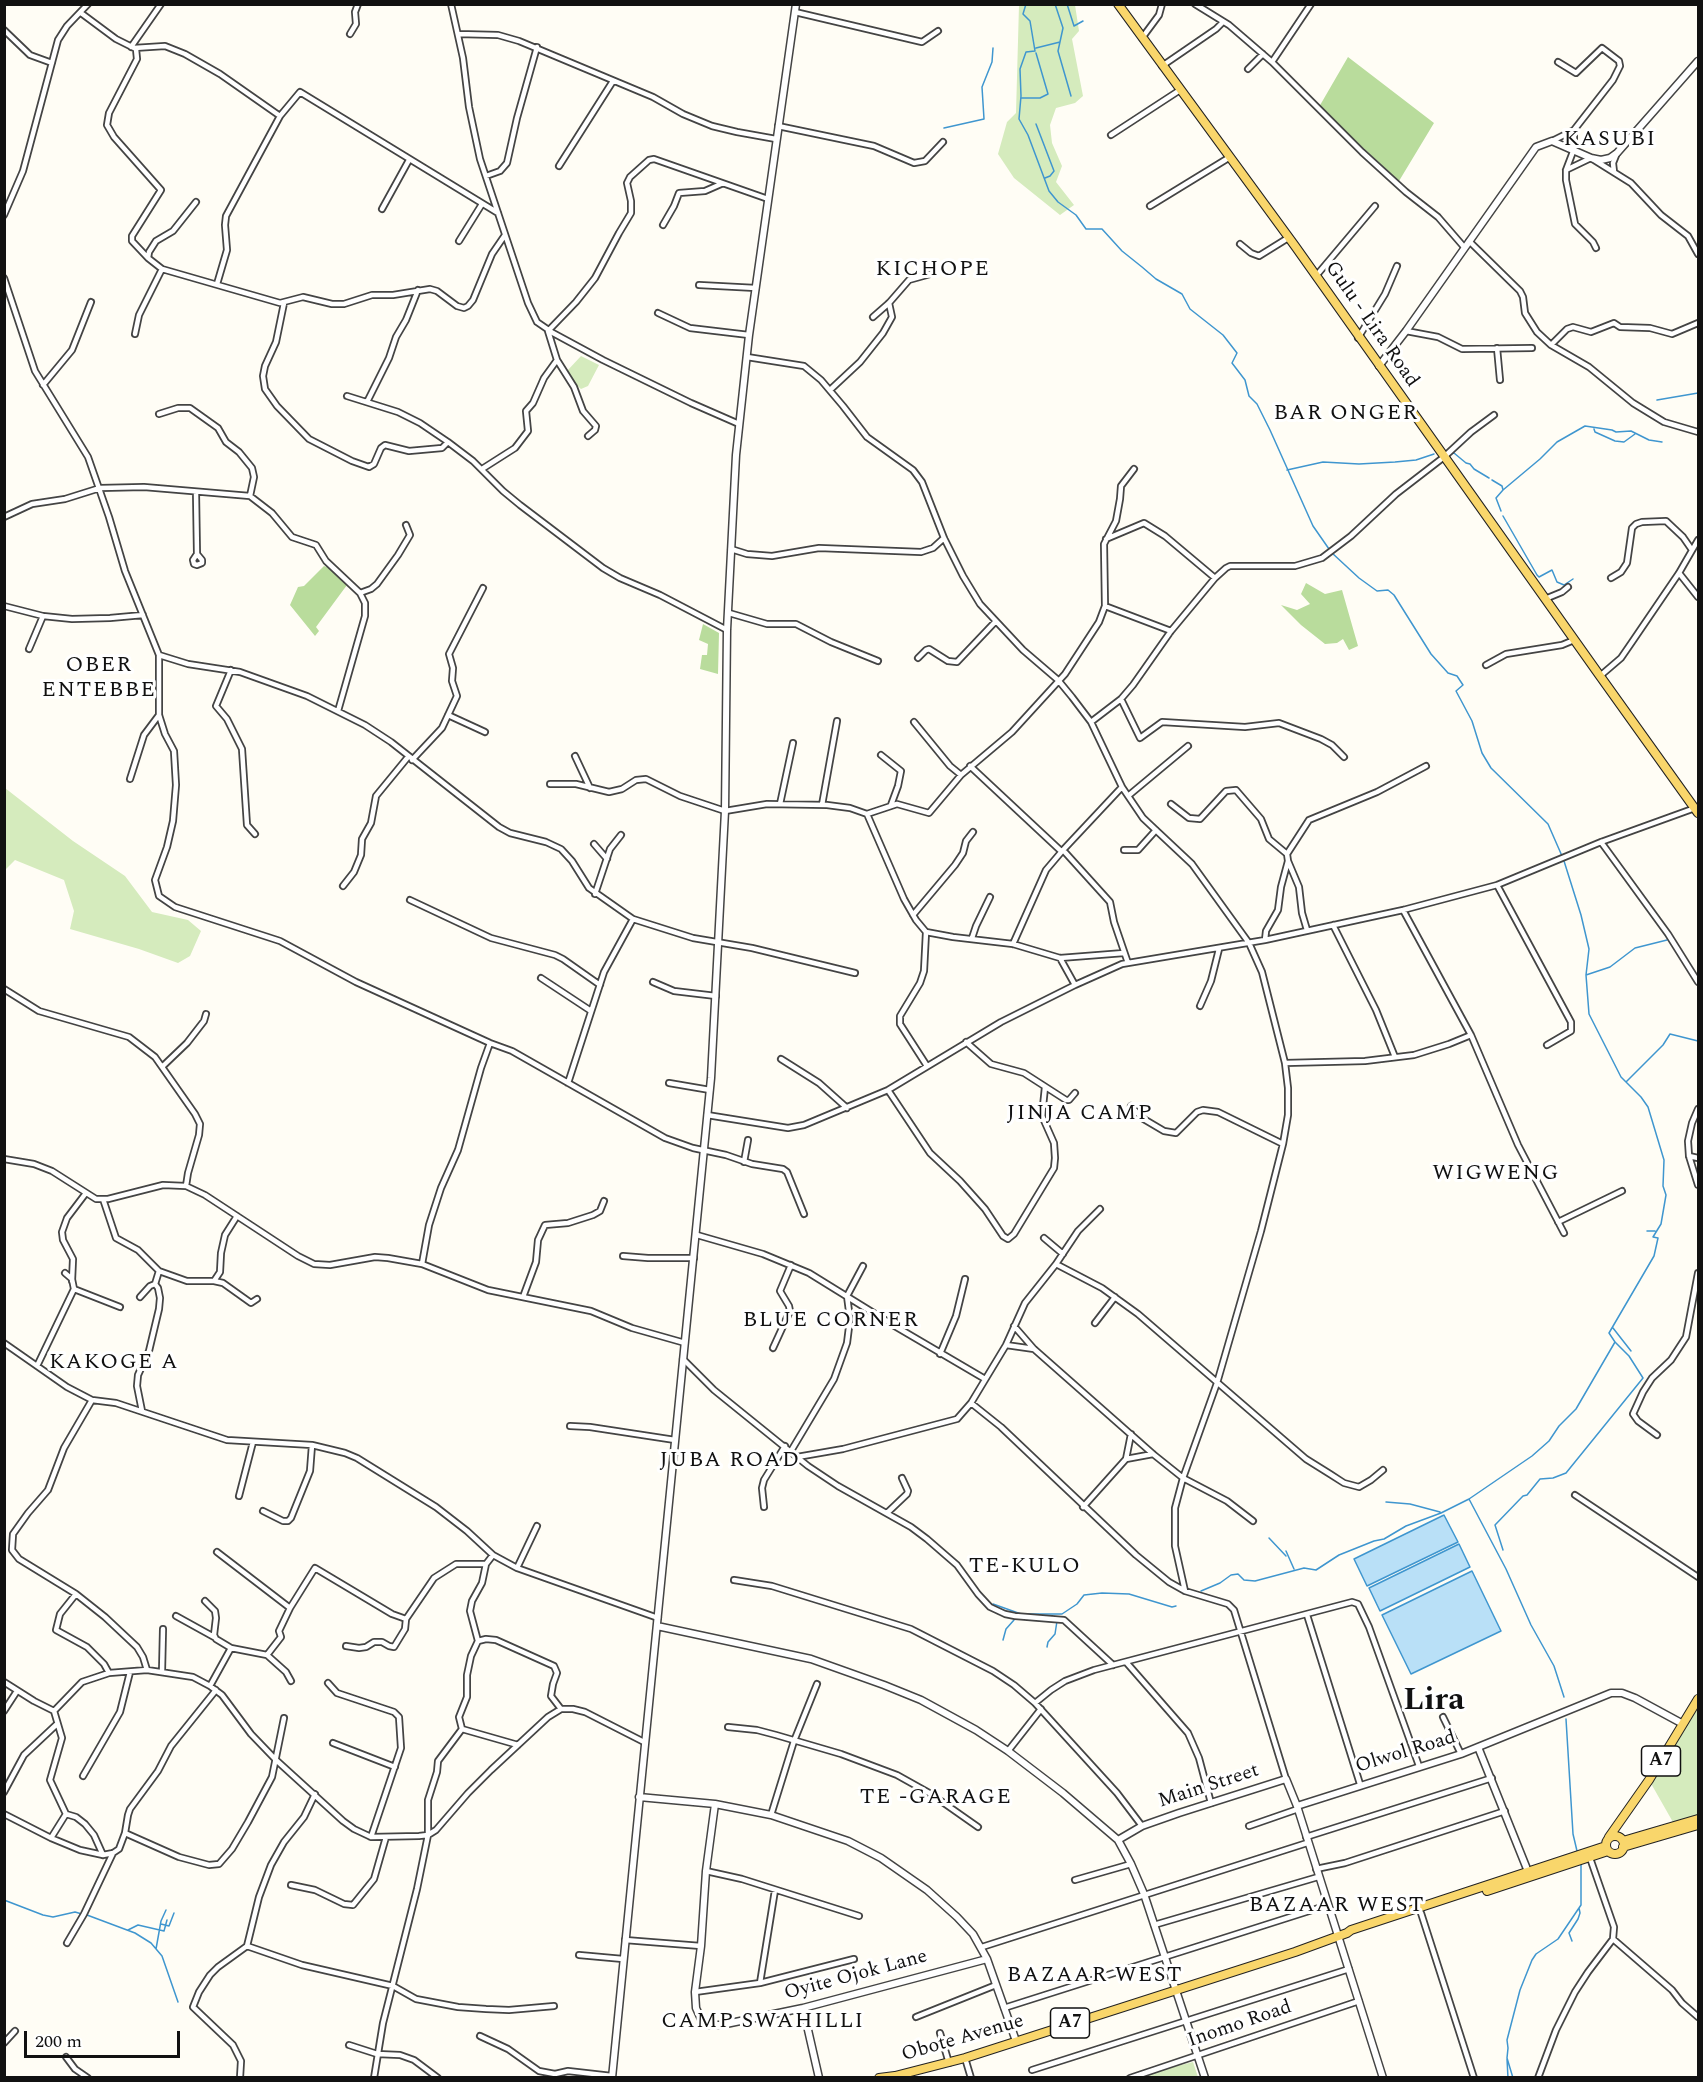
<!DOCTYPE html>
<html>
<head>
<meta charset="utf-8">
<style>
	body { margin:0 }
	#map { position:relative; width:1703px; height:2082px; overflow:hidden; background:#fffdf5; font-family:Spectral,serif }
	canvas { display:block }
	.frame { position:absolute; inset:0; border:6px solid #111; pointer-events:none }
	.scale { position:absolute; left:24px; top:2031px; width:156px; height:27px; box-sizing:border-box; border:3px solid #111; border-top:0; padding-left:8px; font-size:18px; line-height:21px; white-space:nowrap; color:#111; -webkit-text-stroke:4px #fff; paint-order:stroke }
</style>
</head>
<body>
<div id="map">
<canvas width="1703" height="2082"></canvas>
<div class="frame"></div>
<div class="scale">200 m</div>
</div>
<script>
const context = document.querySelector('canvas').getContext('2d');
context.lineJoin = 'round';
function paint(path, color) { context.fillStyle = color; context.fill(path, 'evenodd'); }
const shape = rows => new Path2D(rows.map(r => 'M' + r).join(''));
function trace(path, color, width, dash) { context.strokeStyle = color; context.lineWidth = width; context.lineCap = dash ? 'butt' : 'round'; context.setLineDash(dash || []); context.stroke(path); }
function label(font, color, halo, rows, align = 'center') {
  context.font = font + ' Spectral,serif'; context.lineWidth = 6; context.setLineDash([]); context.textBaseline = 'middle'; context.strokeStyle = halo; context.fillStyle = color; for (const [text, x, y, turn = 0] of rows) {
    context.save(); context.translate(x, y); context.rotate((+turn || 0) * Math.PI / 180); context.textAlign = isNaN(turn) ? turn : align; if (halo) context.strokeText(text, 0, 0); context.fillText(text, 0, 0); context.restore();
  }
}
paint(shape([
	[1019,5,1075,5,1079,31,1072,39,1083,96,1075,103,1056,108,1050,125,1052,143,1062,166,1056,182,1074,205,1060,215,1014,178,998,154,1007,122,1016,113],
	[581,356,599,365,588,386,581,389,571,380,567,371],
	[5,788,73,841,125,876,152,912,188,920,201,931,190,956,178,963,139,949,70,929,74,911,64,880,15,860,5,870],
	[1698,1699,1698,1824,1678,1831,1649,1780],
	[1193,2062,1198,2077,1141,2077,1173,2067]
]), '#d5ebbd');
paint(shape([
	[1348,57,1434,123,1399,181,1319,107],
	[324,566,341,573,347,585,316,627,319,631,315,636,290,605,298,587,304,586],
	[1306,583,1325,594,1342,590,1358,646,1349,650,1343,639,1337,643,1325,644,1301,625,1281,605,1297,610,1310,604,1301,594],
	[703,624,719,633,718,674,700,669,702,655,707,655,708,644,699,640]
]), '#b9dc9c');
const water = shape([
	[1444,1515,1458,1542,1367,1586,1354,1559,1444,1515],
	[1459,1544,1470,1567,1380,1611,1369,1588,1459,1544],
	[1472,1571,1501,1631,1411,1674,1382,1615,1472,1571]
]);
paint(water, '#b9e0f7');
trace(water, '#3f96cf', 1.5);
trace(shape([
	[1026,4,1023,14,1030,21,1035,51,1026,52,1020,69,1021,96,1019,119,1028,135,1049,191,1058,202,1076,215,1086,229,1102,229,1122,251,1142,267,1156,279,1182,294,1190,309,1223,335,1237,353,1232,363,1245,380,1249,396,1257,404,1270,430,1313,526,1329,549],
	[1055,4,1063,28,1058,51,1071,96],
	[1067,4,1074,26,1083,21],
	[1036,48,1060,42],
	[1022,98,1040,98,1048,94,1036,53],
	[1036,124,1054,171,1050,176,1045,178],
	[944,128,984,119,982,87,992,62,993,48],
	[1657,400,1698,393],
	[1594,429,1595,432,1615,441,1624,442,1635,434],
	[1451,454,1454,453,1466,463,1470,464,1474,469,1489,478],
	[1287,470,1323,462,1359,464,1395,462,1416,460,1434,454],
	[1492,480,1502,486,1503,490,1496,498,1501,511],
	[1503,490,1540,459,1557,442,1585,426,1612,430,1616,432,1631,431,1649,440,1662,442],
	[1503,516,1537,575,1539,577,1552,570,1557,582,1564,585,1573,579],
	[1332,553,1359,578,1377,591,1388,590,1394,595,1431,654,1448,673,1457,676,1463,685,1456,691,1472,721,1482,753,1491,768,1548,824,1562,856],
	[1586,975,1610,967,1635,948,1667,940],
	[1626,1082,1663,1045,1670,1034,1698,1041],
	[1647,1231,1655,1231],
	[1613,1328,1631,1351],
	[1469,1499,1506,1569,1531,1625,1554,1666,1564,1697],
	[1386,1502,1410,1504,1440,1512],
	[1269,1538,1286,1556],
	[1503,1550,1495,1525,1523,1496,1527,1495,1540,1479,1553,1478,1566,1473,1643,1378,1629,1356,1615,1342],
	[1286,1551,1294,1569],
	[1201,1591,1220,1583,1231,1575,1238,1574,1244,1580,1255,1581,1304,1568,1316,1570,1339,1555,1374,1541,1384,1539,1406,1526,1441,1513,1469,1499,1532,1456,1549,1441,1559,1426,1576,1409,1615,1342,1609,1333,1654,1256,1658,1238,1653,1237,1661,1224,1666,1195,1663,1186,1664,1160,1648,1107,1641,1097,1621,1077,1589,1014,1586,975,1589,949,1581,915,1564,861],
	[993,1604,1021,1614,1062,1614,1077,1604,1084,1595,1102,1593,1129,1594,1172,1607,1176,1606],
	[1003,1640,1006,1629,1014,1620],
	[1047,1647,1048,1642,1055,1634,1057,1621],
	[1566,1719,1573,1834,1577,1851],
	[4,1900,43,1915,53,1917,75,1912,82,1914],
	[87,1915,135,1933,151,1943,162,1956,178,2002],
	[161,1924,169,1926,174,1913],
	[128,1930,138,1925,164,1931,167,1920],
	[1572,1941,1569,1933,1578,1919,1580,1913,1579,1908],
	[156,1949,161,1921,166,1910],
	[1507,2059,1508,2078],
	[1513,2078,1507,2058,1508,2048,1507,2040,1520,1990,1532,1960,1536,1954,1558,1939,1581,1905,1581,1864]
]), '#3f96cf', 1.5);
const minor = shape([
	[451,4,463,58,469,107,480,159,528,303,537,322,553,333,603,360,691,403,739,424],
	[1195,4,1229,25,1272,62,1362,152,1406,192,1438,217,1464,247],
	[795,12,922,42,938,31],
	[81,13,116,39,134,48,165,46,185,54,220,74,280,116],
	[4,30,30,55,52,63],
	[350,34,356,24,355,12,358,4],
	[458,34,498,35,519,41,653,97,683,114,712,126,737,132,776,139],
	[1142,38,1159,15,1162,4],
	[131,47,161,4],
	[136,49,137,59,109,113,107,125,114,137,161,190,132,236,132,241,148,258],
	[1272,62,1311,4],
	[1162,66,1216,29,1223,22],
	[1248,69,1263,54],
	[778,126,874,146,914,163,925,161,943,142],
	[1574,130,1574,149,1566,170,1566,180,1575,224,1593,242,1596,248],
	[1111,135,1180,90],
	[1552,141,1574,130,1613,80,1620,66,1619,61,1602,48,1576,73,1558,62],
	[559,166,613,81],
	[1566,170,1591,158,1631,183,1661,215,1688,236,1698,254],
	[1614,172,1613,163,1617,153],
	[486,176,500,171,507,163,517,118,537,47],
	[196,202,173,231,156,241,149,252,148,258,162,269,280,303,303,297,332,304,344,304,372,295,393,295,430,289,437,291,457,306,464,308,468,306,473,300,492,254,505,235],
	[1150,206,1230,157],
	[382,209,409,160],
	[4,215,23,171,58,40,67,26,88,4],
	[663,225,674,206,679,193,705,191,721,184],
	[459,241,482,204],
	[1469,241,1520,291,1523,297,1525,313,1537,332,1551,345,1589,367,1633,403,1664,422,1698,432],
	[1240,244,1251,253,1259,256,1288,238],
	[1316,276,1375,206],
	[4,278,35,371,88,457,109,517,125,571,159,655,159,715,165,734,174,751,176,785,173,821,167,847,155,880,159,896,175,907,280,941,356,982,490,1043,512,1051,665,1138,693,1148,726,1155,752,1164,783,1169,787,1172,804,1214],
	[217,284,227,250,225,225,226,216,280,116,300,92,498,213],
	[699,285,756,288],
	[284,303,276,342,265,366,263,376,265,389,277,406,309,439,352,461,369,467,374,464,381,448,385,445,409,451,442,448,448,442,473,461,503,491,520,505,603,568,620,578,660,595,727,630],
	[658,313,690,328,749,335],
	[873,317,889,303,909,280,934,273],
	[1406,331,1438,337,1462,349,1532,348],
	[135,334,139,315,162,269],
	[1358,338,1385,294,1397,266],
	[1551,345,1567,329,1573,327,1591,332,1614,323,1620,327,1650,328,1672,334,1698,323],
	[1497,348,1500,380],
	[747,357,804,366,821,380,843,406,867,437,913,470,922,482,944,538,963,576,980,604,1023,650,1058,680,1072,697,1091,722,1122,787,1143,818,1192,864,1249,943,1262,972,1285,1063,1288,1088,1288,1115,1283,1144,1261,1231,1217,1383,1183,1478,1175,1508,1175,1546,1185,1591],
	[557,360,574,387,583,411,596,426,595,430,588,436],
	[43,385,72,350,91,302],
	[830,390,860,362,883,333,892,317,889,303],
	[347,396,398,412,420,423,448,442],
	[367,402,389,358,396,337,406,320,418,290],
	[159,414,178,408,190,408,218,428,226,442,239,452,252,468,254,477,250,496],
	[482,469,515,448,528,431,526,411,533,403,544,378,557,360,548,331,576,302,595,278,619,233,631,213,631,201,627,183,630,177,649,160,654,159,768,199],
	[196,492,197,554,193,560,194,564,197,565,202,563,202,560,197,554],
	[4,517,32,504,65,499,100,488,144,487,250,496,272,513,292,537,316,545,326,561,360,593,365,603,365,616,338,711],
	[1106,539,1144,523,1165,536,1215,578],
	[731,549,747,554,772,556,819,548,921,552,933,548,944,538],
	[1679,573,1698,597],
	[1611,578,1621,572,1627,563,1632,528,1636,524,1642,522,1666,521,1683,537,1692,550],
	[360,593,371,589,377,584,398,555,410,535,406,525],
	[1545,599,1562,592,1568,587],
	[4,606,43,616],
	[1105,606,1171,631],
	[729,613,767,624,796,624,831,642,878,661],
	[29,649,43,616,72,619,110,618,143,615],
	[159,655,188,664,240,672,307,696,365,725,391,742,499,827,510,833,546,842,561,849,572,861,589,888,633,919,693,938,752,948,855,973],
	[918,658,926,650,929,649,948,661,957,662,995,622],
	[1486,665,1506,654,1562,645,1574,640],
	[231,670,216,706,227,719,242,749,247,825,255,834],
	[1600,676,1621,658,1632,642,1679,573,1698,540],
	[1121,699,1140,738,1162,722,1245,727,1279,723,1321,739,1332,745,1344,757],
	[448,715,485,732],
	[914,722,950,766,961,775],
	[1091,722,1121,699,1133,685,1171,631,1215,578,1226,568,1230,566,1295,566,1322,558,1351,536,1396,494,1444,457,1471,432,1494,415],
	[881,755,901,771,898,786,891,805],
	[575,756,590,788],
	[412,760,442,728,457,696,452,681,453,668,449,654,483,588],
	[970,766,1061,851],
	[130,779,144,735,159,715],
	[550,784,576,784,609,792,622,789,636,780,646,779,680,796,725,811,767,804,827,805,850,808,867,814,897,804,929,813,961,775,1012,732,1065,674,1099,622,1105,606,1104,544,1116,521,1120,499,1121,486,1134,469],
	[1128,796,1188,746],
	[780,804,793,743],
	[1171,804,1189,818,1200,819,1226,791,1236,790,1261,819,1269,839,1287,854],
	[822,805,837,721],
	[867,814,904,899,916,920,926,932,953,937,1013,944,1060,958,1124,953],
	[1601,842,1668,934,1698,982],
	[594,844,607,859],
	[1063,850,1110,902,1114,922,1128,963],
	[1124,850,1138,850,1156,830],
	[1288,861,1299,887,1302,913,1307,930],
	[1497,885,1571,1022,1571,1031,1547,1045],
	[343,886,354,872,361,855,362,839,371,823,376,796,408,757],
	[595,894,610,849,621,835],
	[410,900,491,938,555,955,563,959,600,985],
	[1403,910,1471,1035,1518,1145,1564,1233],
	[913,915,955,865,963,853,966,841,973,832],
	[1333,925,1376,1010,1395,1057],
	[926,932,924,971,920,983,900,1016,900,1024,927,1066],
	[972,938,976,926,990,897],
	[1265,940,1266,931,1278,910,1281,887,1288,861,1287,854,1309,820,1377,792,1426,766],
	[1013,944,1046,870,1063,850,1122,787],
	[1060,958,1075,985],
	[541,978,591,1011],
	[653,982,674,991,716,996],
	[4,989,39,1011,129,1037,155,1057,195,1114,200,1124,199,1135,188,1173,186,1186],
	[1200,1006,1211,981,1219,949],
	[966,1042,991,1064,1024,1073,1066,1100,1069,1100,1075,1093],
	[781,1059,819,1083,847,1108],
	[1285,1063,1365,1061,1414,1055,1449,1044,1471,1035],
	[163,1066,187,1043,204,1021,206,1014],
	[568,1083,604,972,633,919],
	[669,1083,710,1090],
	[888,1090,930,1153,960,1181,985,1209,1003,1236,1008,1239,1014,1234,1054,1168,1055,1158,1054,1143,1042,1116,1045,1087],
	[1131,1106,1142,1118,1164,1131,1176,1133,1197,1112,1203,1110,1218,1112,1283,1144],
	[1698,1109,1692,1123,1688,1141,1689,1156,1698,1185],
	[707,1115,788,1128,804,1125,888,1090,1001,1022,1075,985,1122,964,1265,940,1403,910,1497,885,1601,842,1695,808],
	[1689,1156,1698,1158],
	[4,1159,34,1164,52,1171,96,1199,108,1199,163,1185,186,1186,205,1195,298,1256,314,1264,330,1265,375,1257,388,1258,422,1264,488,1290,591,1311,632,1328,685,1343],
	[744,1162,748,1140],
	[103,1199,116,1238,138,1250,159,1271,187,1281,214,1281,220,1272,221,1253,225,1235,237,1216],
	[1558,1222,1622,1191],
	[697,1235,763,1254,809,1273,893,1325,985,1379],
	[1044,1238,1063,1254],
	[623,1256,648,1258,694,1258],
	[422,1264,429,1225,441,1188,458,1150,481,1068,490,1043],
	[1056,1264,1078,1231,1100,1209],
	[72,1281,73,1259,63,1240,62,1232,67,1218,86,1193],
	[214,1281,223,1283,251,1303,257,1299],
	[74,1289,120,1307],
	[140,1297,150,1286,155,1284,159,1271],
	[523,1297,536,1262,538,1240,545,1225,568,1223,593,1215,600,1211,604,1201],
	[1095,1323,1115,1297],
	[1014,1326,1034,1349,1153,1454,1183,1478,1227,1501,1253,1521],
	[4,1343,67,1387,92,1400,116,1403,227,1440,312,1445,345,1453,357,1458,436,1507,467,1531,493,1555,517,1568,658,1618],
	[1006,1345,1034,1349],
	[773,1348,790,1311,789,1306,780,1291,791,1265],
	[940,1354,956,1316,965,1279],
	[683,1359,714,1390,808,1466,838,1486,911,1527,927,1539,957,1565,978,1594,990,1607,1005,1614,1015,1616,1064,1620,1113,1665],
	[37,1366,74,1289,72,1279,65,1273],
	[92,1400,64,1448,48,1490,28,1513,13,1534,12,1550,19,1559,76,1594,105,1617,137,1647,143,1657,147,1670],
	[971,1403,1001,1427,1136,1555,1169,1582,1185,1591,1228,1604,1234,1610,1286,1779],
	[142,1411,137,1386,138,1375,149,1351,159,1309,160,1298,158,1288,155,1284],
	[570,1426,590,1427,675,1440],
	[1657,1435,1638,1421,1633,1414,1643,1392,1652,1378,1671,1360,1686,1337,1698,1273],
	[791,1451,834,1379,847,1343,850,1319,847,1296,863,1266],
	[797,1457,843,1449,957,1419,971,1403,1006,1345,1025,1303,1056,1264,1102,1288,1138,1314,1306,1459,1330,1474,1344,1483,1359,1487,1371,1480,1383,1470],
	[1126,1459,1153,1454],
	[1575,1495,1698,1577],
	[239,1496,253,1442],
	[764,1507,762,1488,764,1480,785,1446],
	[1083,1507,1126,1459,1131,1434],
	[263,1511,283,1521,288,1521,291,1518,310,1471,312,1445],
	[887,1513,907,1494,908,1491,902,1478],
	[217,1552,290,1608,315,1568,392,1614,406,1619,434,1578,456,1564,486,1564],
	[517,1568,537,1526],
	[734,1580,772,1586,911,1629,993,1671,1014,1685,1035,1703,1117,1793,1142,1826],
	[76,1594,60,1614,56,1630,87,1647,104,1664,109,1673],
	[205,1601,215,1611,216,1618,214,1635,216,1639,231,1648,267,1655,286,1672,291,1681],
	[1307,1615,1360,1784],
	[176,1616,214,1637],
	[478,1641,470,1611,472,1601,482,1583,486,1564,493,1555],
	[346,1646,359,1648,366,1647,374,1642,382,1642,389,1646,394,1647,405,1629,406,1619],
	[267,1655,281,1637,279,1631,290,1608],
	[1126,1662,1188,1733,1199,1758,1211,1803],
	[162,1672,163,1629],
	[4,1682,34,1701,54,1711,82,1682,109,1673,147,1670,193,1677,210,1686,222,1695,251,1734,276,1760,343,1821,354,1829,371,1837,419,1836,428,1835,436,1830,468,1793,491,1770,548,1717,561,1709,573,1709,585,1712,644,1742],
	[328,1683,337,1693,394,1712,399,1717,401,1748,371,1837],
	[210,1686,231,1648],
	[216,1690,171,1746,158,1771,130,1809,128,1815,125,1833,179,1857,209,1865,219,1864,232,1849,248,1822,272,1777,284,1718],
	[1035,1703,1051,1690,1065,1681,1094,1670,1352,1602,1358,1604,1369,1627,1419,1766],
	[4,1711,17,1691],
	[54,1711,62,1738,50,1780,66,1814],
	[1443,1717,1461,1754],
	[728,1727,757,1730,776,1735,841,1754,897,1775,931,1794,978,1827],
	[333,1743,395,1767],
	[518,1745,462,1729,459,1717,467,1697,467,1675,471,1656,478,1641,486,1639,496,1640,554,1666,557,1673,553,1684,551,1696,561,1709],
	[1008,1751,1041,1709],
	[83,1776,120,1712,130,1672],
	[4,1792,24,1755,57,1724],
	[4,1814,51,1838,80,1850,103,1855,113,1853,119,1849,125,1833],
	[771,1815,794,1741,817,1684],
	[1249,1826,1298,1809],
	[1306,1837,1492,1778],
	[51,1838,66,1814,76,1817,85,1824,94,1835,103,1855],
	[1316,1869,1345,1863,1505,1811],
	[706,1871,742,1879,859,1916],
	[1075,1880,1131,1864],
	[291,1885,315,1890,344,1904,353,1905,374,1879,386,1837],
	[1421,1913,1474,2078],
	[1154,1925,1318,1877],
	[1613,1939,1672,1990,1682,2003,1698,2017],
	[625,1940,701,1946],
	[67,1943,84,1914,113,1853],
	[247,1946,259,1897,271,1865,284,1842,304,1817,315,1794],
	[982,1947,1307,1843],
	[579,1955,623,1959],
	[760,1983,775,1890],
	[695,1992,760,1983,854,1959],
	[1004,2008,1328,1905],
	[916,2017,996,1985],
	[940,2033,949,2063],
	[480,2036,508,2049,539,2071,555,2074,568,2071,612,2076],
	[4,2043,15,2031],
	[349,2045,377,2054,400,2055,414,2060,438,2078],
	[66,2057,75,2069,88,2078],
	[965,2058,971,2078],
	[1032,2070,1349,1969],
	[240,2078,241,2061,233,2045,193,2007,199,1992,210,1975,218,1967,247,1946,302,1965,393,1986,416,1999,458,2007,486,2009,509,2010,554,2006],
	[374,2078,383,2023,417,1889,428,1835,428,1800,437,1772,438,1761,462,1729],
	[1130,2078,1359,2001],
	[1538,2078,1556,2030,1575,1992,1588,1972,1613,1939,1614,1927,1590,1858]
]);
const tertiary = shape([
	[1379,366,1406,331,1536,147,1552,141,1591,158,1601,160,1610,158,1617,153,1698,61],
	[657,1626,811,1659,884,1685,921,1700,976,1730,1008,1751,1063,1793,1118,1840,1131,1864,1144,1894,1205,2078],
	[1478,1747,1529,1874],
	[639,1797,715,1804,771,1815,848,1841,881,1858,927,1890,957,1917,973,1934,987,1959,1016,2041],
	[715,1804,706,1871,701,1946,695,1992,696,2008,701,2019,709,2025,721,2025,803,2008,987,1959],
	[1118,1840,1142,1826,1179,1813,1286,1779,1297,1806],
	[803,2008,819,2078],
	[612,2078,711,1078,725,811,727,630,736,455,749,335,796,4],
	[1383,2078,1297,1806,1461,1754,1611,1693,1622,1693,1635,1698,1683,1724]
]);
const primary = shape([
	[1118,4,1295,246,1600,676,1698,813],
	'1606 1845a9 9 0 1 1 18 0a9 9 0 1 1-18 0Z',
	[1609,1837,1649,1780,1698,1699],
	[1623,1841,1698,1819],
	[1623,1847,1698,1825],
	[1487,1891,1608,1851],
	[879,2078,895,2076,965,2058,1295,1952,1347,1933,1351,1930,1606,1846]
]);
trace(minor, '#444', 8);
trace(tertiary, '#444', 9);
trace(primary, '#222', 10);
trace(minor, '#fff', 4.5);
trace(tertiary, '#fff', 6);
trace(primary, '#f9d66b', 8);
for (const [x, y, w] of [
	[1661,1761,39],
	[1070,2023,39]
]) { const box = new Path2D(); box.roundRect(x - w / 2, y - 15, w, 30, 4.5); context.fillStyle = '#fff'; context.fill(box); trace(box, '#111', 1.5); }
label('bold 18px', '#111', null, [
	["A7",1661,1761],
	["A7",1070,2023]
]);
label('20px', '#111', '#fff', [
	["Gulu - Lira Road",1371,325,55],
	["Olwol Road",1406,1753,-17],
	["Main Street",1209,1787,-18],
	["Oyite Ojok Lane",856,1976,-15],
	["Inomo Road",1240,2025,-19],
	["Obote Avenue",963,2039,-16]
]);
context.letterSpacing = '1.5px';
label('22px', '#111', '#fff', [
	["KASUBI",1610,141],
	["KICHOPE",933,271],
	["BAR ONGER",1346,415],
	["OBER",99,667],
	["ENTEBBE",99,692],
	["JINJA CAMP",1080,1115],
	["WIGWENG",1496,1175],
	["BLUE CORNER",831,1322],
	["KAKOGE A",114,1364],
	["JUBA ROAD",730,1462],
	["TE-KULO",1025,1568],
	["TE -GARAGE",936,1799],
	["BAZAAR WEST",1337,1907],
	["BAZAAR WEST",1095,1977],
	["CAMP SWAHILLI",763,2023]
]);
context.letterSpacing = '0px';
label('bold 32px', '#111', '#fff', [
	["Lira",1434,1703]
]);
</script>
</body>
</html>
